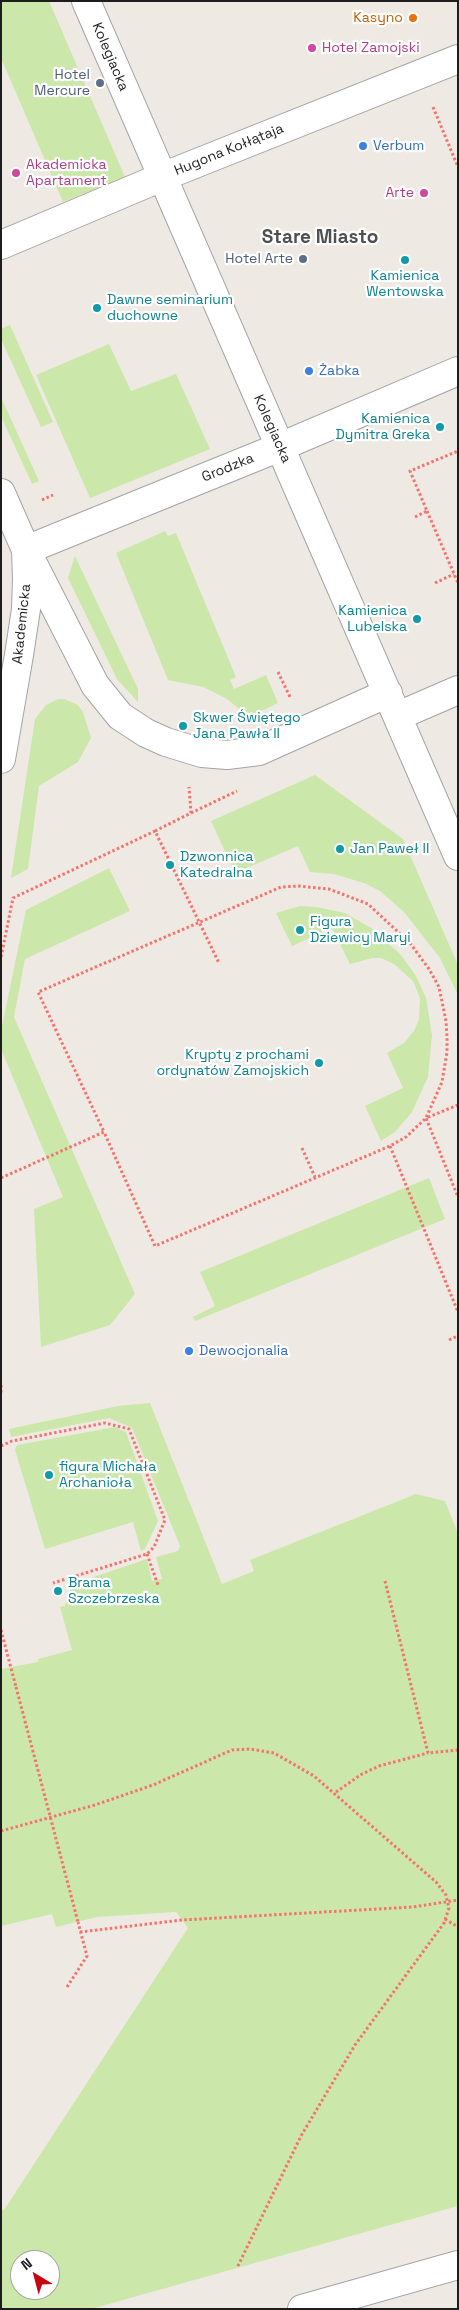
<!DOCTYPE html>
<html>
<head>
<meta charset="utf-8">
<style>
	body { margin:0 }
	#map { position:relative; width:459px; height:2310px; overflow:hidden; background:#eeeae3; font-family:"Space Grotesk",sans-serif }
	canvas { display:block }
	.frame { position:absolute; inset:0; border:2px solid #1d1d1d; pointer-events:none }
	.north { position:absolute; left:10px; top:2250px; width:50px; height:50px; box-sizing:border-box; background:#fff; border:1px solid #a5a5a5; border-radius:50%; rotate:323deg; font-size:14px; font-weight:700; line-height:20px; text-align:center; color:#1d1d1d }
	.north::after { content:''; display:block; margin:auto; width:18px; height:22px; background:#c50512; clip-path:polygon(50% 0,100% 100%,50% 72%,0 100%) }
</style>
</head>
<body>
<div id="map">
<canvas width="459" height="2310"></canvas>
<div class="frame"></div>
<div class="north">N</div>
</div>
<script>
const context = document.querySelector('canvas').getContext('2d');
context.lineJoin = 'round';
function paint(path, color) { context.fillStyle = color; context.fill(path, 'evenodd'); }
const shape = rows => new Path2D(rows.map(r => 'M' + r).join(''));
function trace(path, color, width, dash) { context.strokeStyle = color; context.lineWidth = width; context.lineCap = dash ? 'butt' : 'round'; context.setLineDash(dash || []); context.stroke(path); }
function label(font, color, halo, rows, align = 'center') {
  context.font = font + ' "Space Grotesk",sans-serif'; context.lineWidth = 4.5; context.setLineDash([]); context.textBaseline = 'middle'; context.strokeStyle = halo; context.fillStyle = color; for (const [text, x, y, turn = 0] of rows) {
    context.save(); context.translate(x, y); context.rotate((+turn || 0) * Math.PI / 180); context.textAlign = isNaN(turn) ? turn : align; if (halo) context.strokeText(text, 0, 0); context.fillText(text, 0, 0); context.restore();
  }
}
paint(shape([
	[1,1,49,1,125,177,63,202,1,58],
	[10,325,53,422,41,427,1,339,1,329],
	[109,344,131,391,176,374,210,449,90,498,36,375],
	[1,397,39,481,32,484,1,416],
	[165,531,168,536,176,533,236,677,230,680,234,689,266,675,278,703,249,717,227,699,203,687,168,680,116,553],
	[75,556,138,689,138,702,117,679,68,578],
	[58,699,64,699,78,705,83,712,91,738,78,762,39,786,28,869,11,878,35,719,46,705],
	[315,775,403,839,458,965,458,995,440,958,404,912,380,891,364,883,334,874,310,872,298,846,235,873,211,821],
	[109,868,130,911,25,959,14,1017,135,1294,110,1325,41,1347,34,1209,63,1197,1,1049,1,1031,26,910],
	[300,906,316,907,345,913,373,929,401,955,416,976,426,998,432,1035,428,1077,412,1112,395,1132,381,1141,365,1106,403,1088,387,1053,404,1043,414,1031,419,1019,420,998,413,981,394,964,381,958,372,958,350,964,332,928,292,946,276,913],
	[429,1178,445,1219,195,1321,193,1317,215,1306,200,1272],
	[150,1403,222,1584,254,1571,250,1560,416,1494,445,1501,458,1534,458,2206,91,2309,1,2309,1,2209,4,2210,188,1928,176,1912,97,1917,56,1927,52,1914,1,1926,1,1669,38,1662,38,1659,72,1650,60,1607,65,1606,73,1584,147,1559,152,1581,162,1579,156,1557,178,1551,180,1546,132,1428,109,1418,11,1437,9,1429,118,1406],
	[20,2260,50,2260,50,2290,20,2290],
	[115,1427,126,1432,158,1521,145,1549,141,1551,133,1522,45,1549,15,1450,17,1445]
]), '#cce7aa');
const minor = shape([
	[86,1,458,856],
	[1,245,162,177,458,59],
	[1,493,26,550,27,579,26,609,19,655,1,759],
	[26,550,95,685,120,716,146,733,166,742,202,753,227,755,259,751,388,693],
	[26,550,280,447,458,371],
	[398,716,458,690],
	[302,2309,458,2265]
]);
trace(minor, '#a4a4a4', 30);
trace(shape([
	[433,107,458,167],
	[42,500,53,495],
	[427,511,458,583],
	[415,517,427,511,410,471,458,451],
	[435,583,454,574],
	[278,672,291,699],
	[191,813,237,791],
	[155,831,191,813,189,787],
	[1,957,13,898,155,831,219,963],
	[458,1105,426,1118,458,1197],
	[390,1146,458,1312],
	[302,1148,315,1177],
	[1,1178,104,1132,155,1246,390,1146,406,1137,426,1118,442,1082,447,1052,447,1037,446,1021,439,987,429,969,410,943,368,904,329,889,299,886,281,887,38,992,104,1132],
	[449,1340,458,1336],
	[1,1385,1,1393],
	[1,1446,12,1441,105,1423,129,1429,165,1520,154,1547,147,1554,53,1583],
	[147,1554,158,1585],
	[385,1581,428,1753,458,1750],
	[1,1630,16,1687],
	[336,1792,362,1774,379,1766,428,1753],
	[1,1831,95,1805,153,1785,232,1750,250,1749,274,1753,314,1776,436,1882,446,1895,449,1908,444,1923,355,2045,301,2136,237,2268],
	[445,1919,458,1927],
	[80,1932,182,1920,413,1907,458,1900],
	[67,1987,87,1956,78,1922]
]), '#f6726d', 3, [2.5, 2.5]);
trace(minor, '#fff', 28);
trace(shape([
	[16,1687,78,1922]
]), '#f6726d', 3, [2.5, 2.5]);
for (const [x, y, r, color] of [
	[413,18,5,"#e8710a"],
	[312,48,5,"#d1479c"],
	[100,83,5,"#5c6f8a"],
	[363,146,5,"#3f7fe0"],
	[16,173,5,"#d1479c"],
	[424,193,5,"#d1479c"],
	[303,259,5,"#5c6f8a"],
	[405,260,5,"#0f9aa8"],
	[97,308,5,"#0f9aa8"],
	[309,371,5,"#3f7fe0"],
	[440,427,5,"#0f9aa8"],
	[417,619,5,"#0f9aa8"],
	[183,726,5,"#0f9aa8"],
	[340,849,5,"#0f9aa8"],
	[170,865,5,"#0f9aa8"],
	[300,930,5,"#0f9aa8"],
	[319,1063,5,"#0f9aa8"],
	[189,1351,5,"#3f7fe0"],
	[49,1475,5,"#0f9aa8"],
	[58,1591,5,"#0f9aa8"]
]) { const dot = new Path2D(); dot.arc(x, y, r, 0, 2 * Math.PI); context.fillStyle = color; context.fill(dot); trace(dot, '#fff', 2); }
label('14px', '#c56008', '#fff', [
	["Kasyno",403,18]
], 'right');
label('14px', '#b23c85', '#fff', [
	["Hotel Zamojski",322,48],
	["Akademicka",26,165],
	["Apartament",26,181],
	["Arte",414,193,"right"]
], 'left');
label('14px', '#1d1d1d', '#fff', [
	["Kolegiacka",110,57,67],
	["Hugona Kołłątaja",229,150,-22],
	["Kolegiacka",272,429,66],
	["Grodzka",228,468,-22],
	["Akademicka",22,624,-84]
]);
label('14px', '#4e5e75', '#fff', [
	["Hotel",90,75],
	["Mercure",90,91],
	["Hotel Arte",293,259]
], 'right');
label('14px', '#366cbe', '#fff', [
	["Verbum",373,146],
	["Żabka",319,371],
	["Dewocjonalia",199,1351]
], 'left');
label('14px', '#0d838f', '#fff', [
	["Kamienica",405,276,"center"],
	["Wentowska",405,292,"center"],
	["Dawne seminarium",107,300],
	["duchowne",107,316],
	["Kamienica",430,419,"right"],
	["Dymitra Greka",430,435,"right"],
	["Kamienica",407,611,"right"],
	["Lubelska",407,627,"right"],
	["Skwer Świętego",193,718],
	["Jana Pawła II",193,734],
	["Jan Paweł II",350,849],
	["Dzwonnica",180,857],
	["Katedralna",180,873],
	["Figura",310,922],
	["Dziewicy Maryi",310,938],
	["Krypty z prochami",309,1055,"right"],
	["ordynatów Zamojskich",309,1071,"right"],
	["figura Michała",59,1467],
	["Archanioła",59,1483],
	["Brama",68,1583],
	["Szczebrzeska",68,1599]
], 'left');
label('bold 19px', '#505050', '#fff', [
	["Stare Miasto",320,238]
]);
</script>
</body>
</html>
